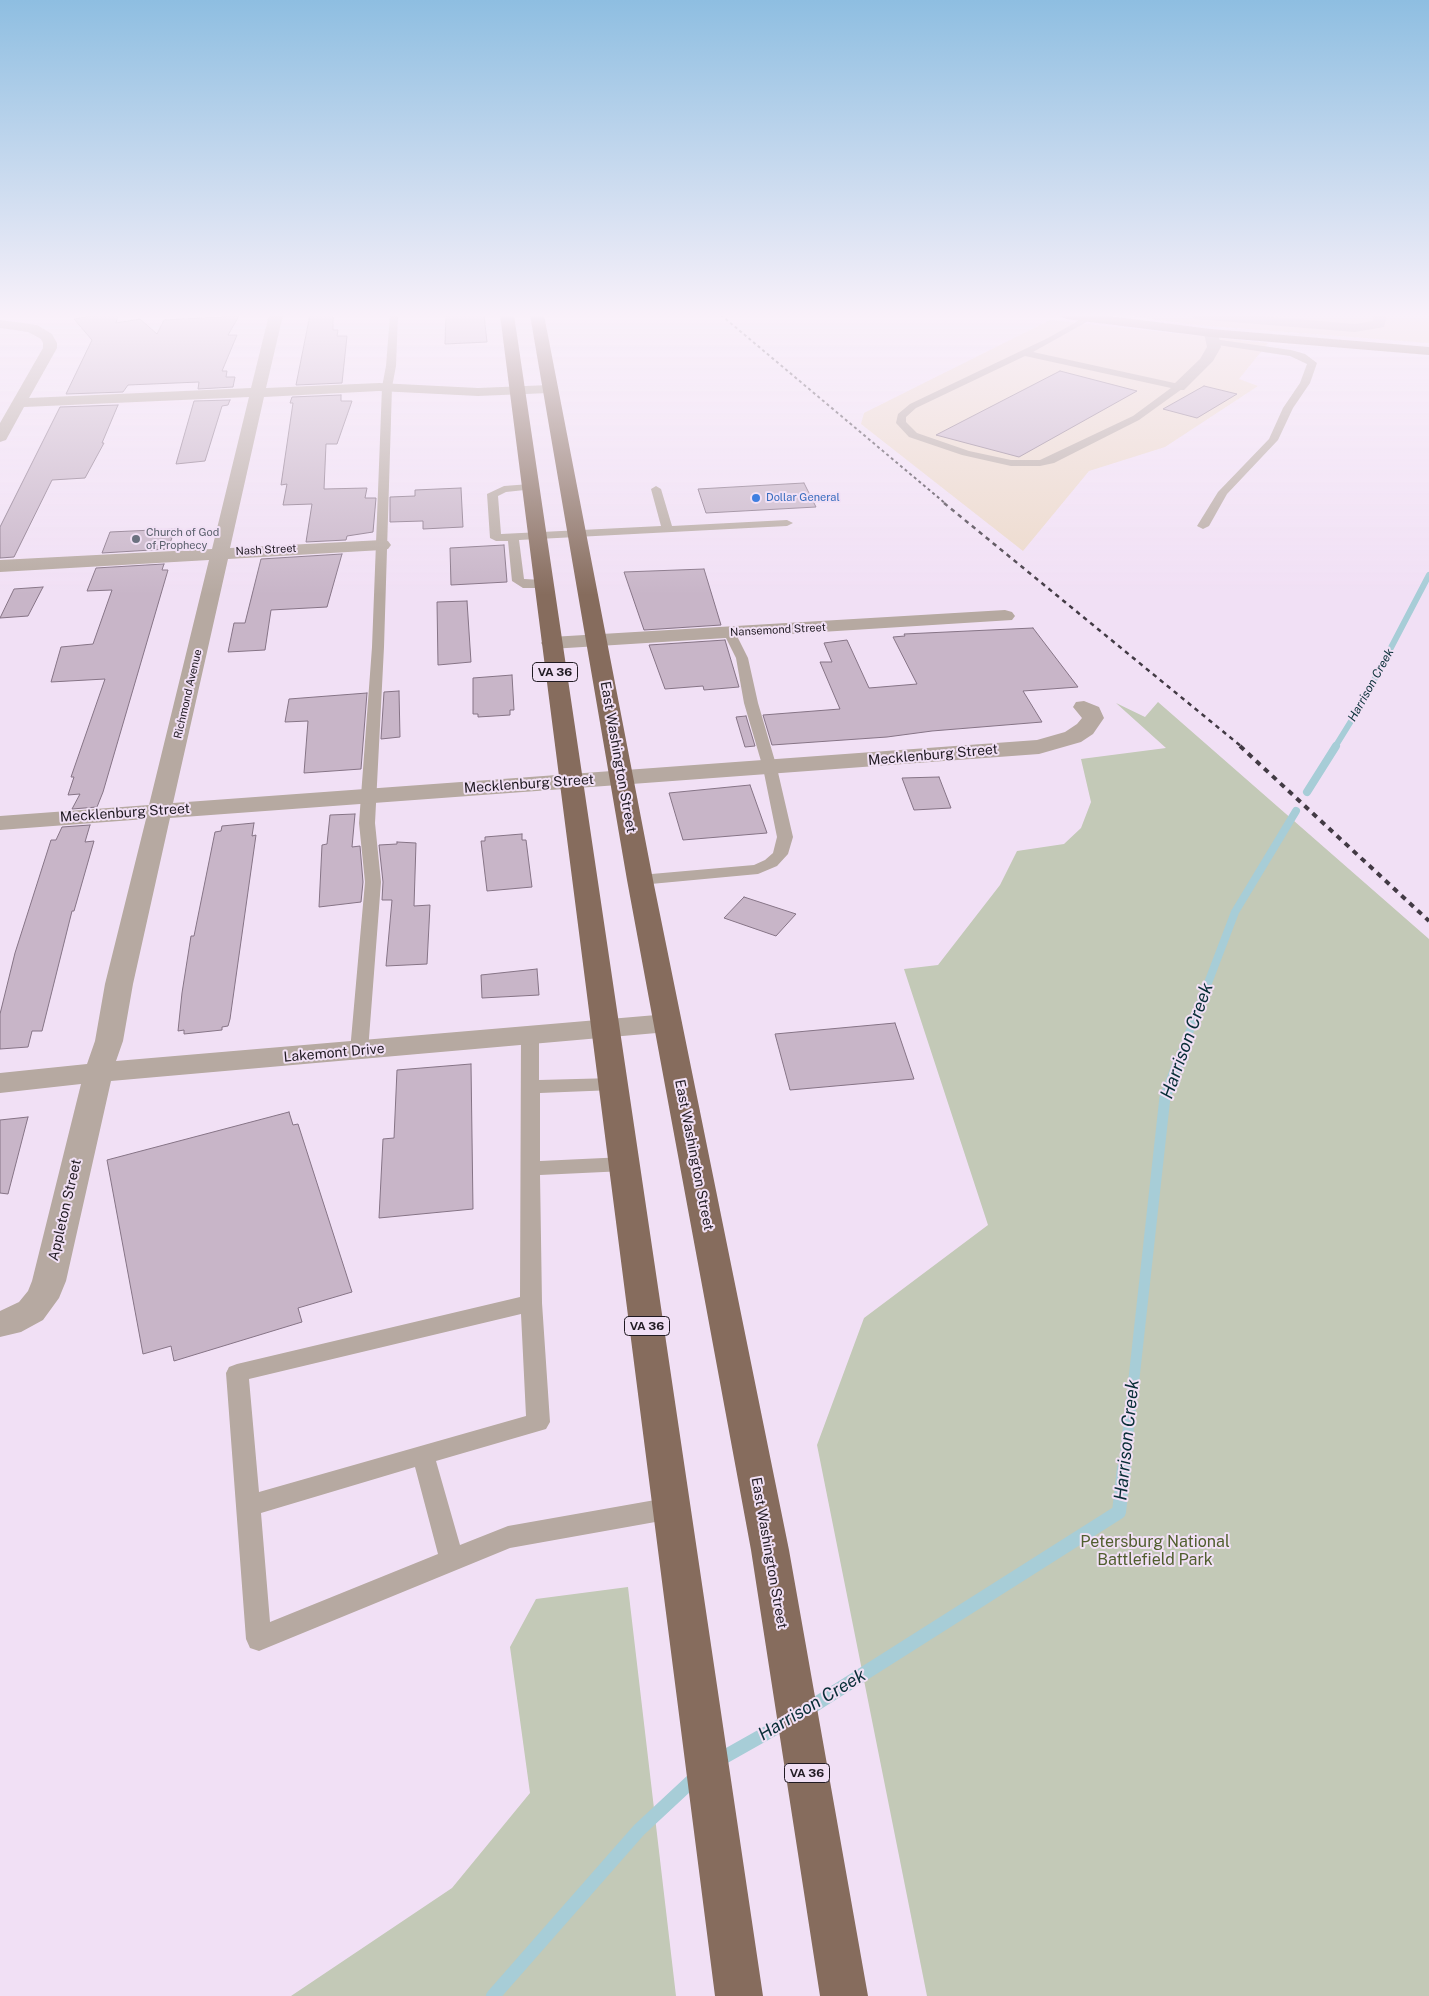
<!DOCTYPE html>
<html>
<head>
<meta charset="utf-8">
<style>
	body { margin:0 }
	canvas { display:block; background:#f1e0f5 }
</style>
</head>
<body>
<canvas width="1429" height="1996"></canvas>
<script>
const context = document.querySelector('canvas').getContext('2d');
context.lineJoin = 'round';
function paint(path, color) { context.fillStyle = color; context.fill(path, 'evenodd'); }
const shape = rows => new Path2D(rows.map(r => 'M' + r).join(''));
function trace(path, color, width, dash) { context.strokeStyle = color; context.lineWidth = width; context.lineCap = dash ? 'butt' : 'round'; context.setLineDash(dash || []); context.stroke(path); }
function label(font, color, halo, rows, align = 'center') {
  context.font = font + ' "Public Sans",sans-serif'; context.lineWidth = 4; context.setLineDash([]); context.textBaseline = 'middle'; context.strokeStyle = halo; context.fillStyle = color; for (const [text, x, y, turn = 0] of rows) {
    context.save(); context.translate(x, y); context.rotate((+turn || 0) * Math.PI / 180); context.textAlign = isNaN(turn) ? turn : align; if (halo) context.strokeText(text, 0, 0); context.fillText(text, 0, 0); context.restore();
  }
}
paint(shape([
	[1124,315,1429,315,1429,343,1196,325],
	[1050,320,1268,343,1239,379,1258,386,1165,447,1089,471,1023,551,861,424,864,413]
]), '#ecd9c9');
paint(shape([
	[1158,702,1429,939,1429,1996,927,1996,817,1445,864,1318,988,1225,904,969,938,965,1000,885,1017,851,1064,844,1081,828,1091,802,1081,759,1166,748,1116,703,1145,717],
	[628,1587,676,1996,291,1996,452,1888,530,1793,510,1647,536,1599]
]), '#c3c9b7');
trace(shape([
	[1335,747,1361,705,1429,575]
]), '#a7cdd7', 6);
trace(shape([
	[1307,792,1336,746],
	[1178,1062,1235,912,1296,811]
]), '#a7cdd7', 8);
trace(shape([
	[1124,1469,1165,1097,1179,1061]
]), '#a7cdd7', 11);
trace(shape([
	[808,1709,1119,1512,1124,1468],
	[717,1761,788,1721],
	[493,1996,639,1830,697,1776]
]), '#a7cdd7', 14);
const building = shape([
	[98,315,118,315,116,323,140,319,157,334,164,320,239,316,228,335,237,335,222,371,227,371,226,377,235,377,233,387,198,389,199,382,128,385,123,392,66,394,92,340,74,319,98,315],
	[310,315,333,315,333,330,338,330,337,336,347,336,342,383,296,385,310,315],
	[446,315,484,315,487,342,445,344,446,315],
	[1060,371,1137,391,1019,457,936,435,1060,371],
	[1204,386,1237,394,1197,418,1163,409,1204,386],
	[341,395,341,401,352,401,337,444,326,444,324,489,367,488,365,498,376,498,373,532,347,536,346,540,306,542,312,504,283,505,287,484,281,485,293,403,290,403,292,397,341,395],
	[230,400,228,405,222,406,205,461,176,464,194,401,230,400],
	[118,405,102,443,104,443,85,478,52,480,14,557,0,558,0,527,60,407,118,405],
	[804,483,816,507,706,513,698,489,804,483],
	[461,488,463,527,423,529,423,521,390,522,390,497,415,496,415,490,461,488],
	[175,529,168,549,102,553,110,532,175,529],
	[504,545,507,582,451,585,450,548,504,545],
	[342,554,327,607,271,610,265,650,228,652,234,623,245,623,261,559,342,554],
	[164,564,162,570,168,570,103,792,97,807,72,809,80,794,68,795,74,777,71,777,105,679,51,682,61,647,93,644,112,590,87,591,96,568,164,564],
	[704,569,721,625,644,630,624,572,704,569],
	[43,587,28,616,0,618,14,589,43,587],
	[467,601,471,662,438,665,437,602,467,601],
	[1033,628,1078,687,1023,691,1042,722,932,731,887,737,772,745,763,715,840,709,820,662,832,662,824,643,847,640,869,688,917,684,893,637,905,636,904,634,1033,628],
	[725,640,739,687,704,690,703,686,665,689,649,645,725,640],
	[512,675,514,710,510,710,510,715,478,717,478,714,473,714,473,678,512,675],
	[399,691,400,737,381,739,384,692,399,691],
	[367,693,361,769,304,773,308,721,285,722,289,699,367,693],
	[746,716,755,746,745,747,736,717,746,716],
	[939,777,951,808,914,810,902,778,939,777],
	[750,785,767,833,683,840,669,793,750,785],
	[355,814,352,847,360,846,363,882,361,902,319,907,322,845,327,844,330,815,355,814],
	[254,823,252,836,256,835,230,1019,228,1026,222,1027,222,1030,184,1034,184,1030,178,1031,182,993,191,936,194,936,215,832,221,831,222,826,254,823],
	[90,825,85,842,94,841,74,911,72,911,42,1031,32,1031,28,1047,0,1049,0,1014,15,953,51,840,56,840,62,827,90,825],
	[522,834,522,840,526,840,532,887,487,891,481,841,485,841,485,837,522,834],
	[397,842,416,843,414,906,430,905,427,964,386,966,392,900,382,900,383,882,379,845,397,844,397,842],
	[744,897,796,914,776,936,724,918,744,897],
	[537,969,539,995,482,998,481,975,537,969],
	[895,1023,914,1079,790,1090,775,1034,895,1023],
	[471,1064,473,1209,379,1218,383,1139,394,1138,397,1070,471,1064],
	[289,1112,293,1125,298,1124,352,1292,298,1308,302,1322,174,1361,171,1346,143,1354,107,1160,289,1112],
	[28,1117,8,1194,0,1193,0,1120,28,1117]
]);
paint(building, '#c8b5c8');
trace(building, '#867486', 1);
paint(shape([
	[390,315,398,315,396,366,392,387,384,647,375,823,381,882,368,1051,365,1055,359,1057,353,1055,350,1051,365,882,359,823,372,647,382,387,386,366,390,315],
	[1085,317,1092,319,1033,352,1179,384,1184,387,1182,389,1139,420,1054,463,1040,466,1011,466,962,455,909,437,896,423,898,414,910,404,1048,338,1085,317],
	[1025,356,1171,388,1133,416,1040,460,1011,460,969,451,917,433,906,422,906,417,916,408,1025,356],
	[1214,339,1291,350,1305,354,1317,363,1310,383,1293,408,1278,440,1227,494,1209,526,1203,529,1197,526,1218,492,1269,439,1283,408,1300,383,1307,364,1290,356,1211,344,1210,342,1214,339],
	[530,484,534,485,534,489,506,492,498,496,501,534,661,526,651,489,656,486,661,489,672,526,787,520,793,523,787,526,519,540,524,579,543,580,549,584,543,588,523,588,512,581,508,541,496,541,490,538,487,494,504,486,530,484],
	[729,628,735,632,748,658,758,703,777,768,793,837,788,854,777,866,758,874,640,885,634,883,632,880,634,877,640,875,754,865,765,860,773,853,777,837,763,768,744,703,736,658,723,632,729,628],
	[530,1030,536,1032,539,1036,539,1080,614,1078,621,1080,623,1084,621,1088,614,1090,540,1093,540,1161,625,1157,632,1159,635,1164,632,1169,625,1171,540,1175,542,1303,550,1422,546,1429,436,1461,460,1545,508,1526,672,1497,681,1501,684,1508,681,1515,672,1519,510,1548,259,1651,250,1648,246,1639,226,1373,229,1367,237,1364,520,1297,521,1036,524,1032,530,1030],
	[521,1314,526,1416,259,1492,249,1379,521,1314],
	[415,1467,438,1554,270,1622,261,1513,415,1467]
]), '#b6a9a1');
paint(shape([
	[269,315,283,315,266,388,379,383,478,388,549,385,556,389,549,393,478,396,379,391,264,397,230,548,382,540,388,541,391,545,388,549,382,550,228,559,173,803,1037,740,1065,732,1077,724,1082,718,1073,707,1076,702,1084,701,1099,707,1104,718,1093,734,1081,742,1039,754,170,818,133,984,123,1041,116,1061,668,1014,678,1017,682,1023,678,1029,668,1032,111,1081,66,1281,59,1298,43,1320,21,1332,0,1337,0,1311,19,1302,28,1291,32,1281,81,1084,0,1093,0,1073,87,1064,95,1041,105,984,146,819,0,830,0,816,149,805,209,560,0,572,0,560,212,549,249,397,24,407,6,440,0,442,0,423,43,348,43,343,41,339,28,332,0,328,0,320,37,325,52,334,57,343,57,348,29,398,251,388,269,315],
	[1189,315,1249,315,1355,324,1373,321,1373,315,1387,315,1384,327,1355,332,1195,319,1189,315],
	[1211,329,1218,333,1221,347,1213,361,1184,390,1174,390,1172,387,1174,384,1200,359,1207,347,1204,333,1211,329],
	[1005,610,1012,612,1015,616,1012,620,551,649,544,647,541,643,544,639,551,637,1005,610]
]), '#b6a9a1');
paint(shape([
	[1060,315,1101,315,1211,329,1429,347,1429,355,1211,337,1066,319,1060,315]
]), '#9f8b7f');
paint(shape([
	[500,315,514,315,763,1996,715,1996,500,315],
	[530,315,544,315,653,880,789,1550,868,1996,820,1996,751,1550,627,880,530,315]
]), '#866c5d');
trace(shape([
	[721,315,946,504]
]), '#423a44', 2, [3, 3]);
trace(shape([
	[944,503,1242,747]
]), '#423a44', 2.5, [4.5, 4.5]);
trace(shape([
	[1240,746,1429,921]
]), '#423a44', 4, [5.5, 5.5]);
const sky = context.createLinearGradient(0, 0, 0, 595);
sky.addColorStop(0, '#8ebee1');
sky.addColorStop(0.53, '#f9f1fa');
sky.addColorStop(1, '#f9f1fa00');
context.fillStyle = sky;
context.fillRect(0, 0, 1429, 595);
for (const [x, y, r, color] of [
	[756,498,5,"#3f7fe0"],
	[136,539,5,"#6b7280"]
]) { const dot = new Path2D(); dot.arc(x, y, r, 0, 2 * Math.PI); context.fillStyle = color; context.fill(dot); trace(dot, '#f1e0f5', 2); }
label('11px', '#366cbe', '#f1e0f5', [
	["Dollar General",766,498]
], 'left');
label('11px', '#5b616d', '#f1e0f5', [
	["Church of God",146,533],
	["of Prophecy",146,546]
], 'left');
label('11px', '#201a22', '#f1e0f5', [
	["Nash Street",266,550,-3],
	["Nansemond Street",778,630,-3],
	["Richmond Avenue",188,694,-77]
]);
for (const [x, y, w] of [
	[555,672,45],
	[647,1326,45],
	[807,1773,45]
]) { const box = new Path2D(); box.roundRect(x - w / 2, y - 9.5, w, 19, 4); context.fillStyle = '#f1e0f5'; context.fill(box); trace(box, '#201a22', 1); }
label('bold 12px', '#201a22', null, [
	["VA 36",555,672],
	["VA 36",647,1326],
	["VA 36",807,1773]
]);
label('italic 12px', '#082e37', '#f1e0f5', [
	["Harrison Creek",1371,685,-61]
]);
label('14px', '#201a22', '#f1e0f5', [
	["Mecklenburg Street",933,755,-5],
	["East Washington Street",618,757,80],
	["Mecklenburg Street",529,784,-4],
	["Mecklenburg Street",125,813,-4],
	["Lakemont Drive",334,1053,-5],
	["East Washington Street",694,1155,79],
	["Appleton Street",65,1210,-77],
	["East Washington Street",769,1553,80]
]);
label('16px', '#505e2e', '#f1e0f5', [
	["Petersburg National",1155,1542],
	["Battlefield Park",1155,1560]
]);
label('italic 18px', '#082e37', '#f1e0f5', [
	["Harrison Creek",1187,1041,-70],
	["Harrison Creek",1127,1440,-84],
	["Harrison Creek",812,1705,-31]
]);
</script>
</body>
</html>
